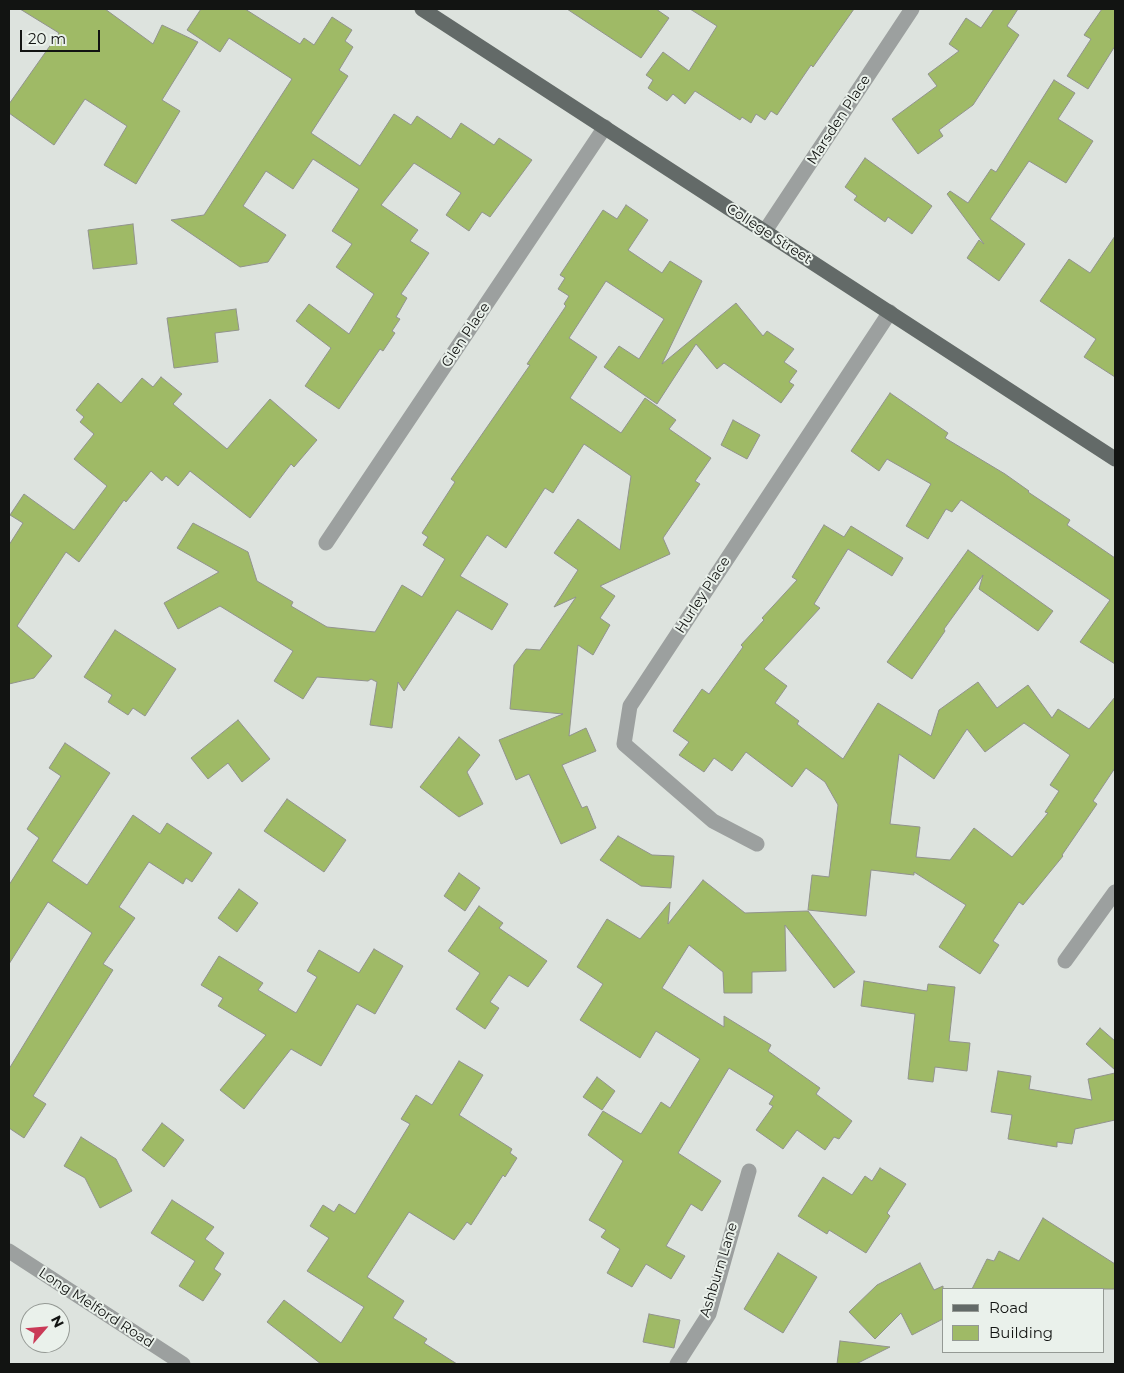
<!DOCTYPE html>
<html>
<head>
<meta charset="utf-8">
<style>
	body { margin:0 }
	#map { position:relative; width:1124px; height:1373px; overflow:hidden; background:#dde3de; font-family:Montserrat,sans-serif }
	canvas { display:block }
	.frame { position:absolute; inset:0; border:10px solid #121412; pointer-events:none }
	.legend { position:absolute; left:942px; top:1288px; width:162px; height:65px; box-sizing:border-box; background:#eaf1eb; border:1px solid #949994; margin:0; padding:6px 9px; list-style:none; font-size:15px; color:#121412 }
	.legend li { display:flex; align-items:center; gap:10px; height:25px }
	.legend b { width:25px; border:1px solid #949994 }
	.north { position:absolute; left:20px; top:1303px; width:50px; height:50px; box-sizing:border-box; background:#eaf1eb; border:1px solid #949994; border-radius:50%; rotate:63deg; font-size:14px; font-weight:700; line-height:20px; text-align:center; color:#121412 }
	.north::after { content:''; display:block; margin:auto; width:18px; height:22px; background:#ca3a57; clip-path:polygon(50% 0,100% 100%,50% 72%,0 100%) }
	.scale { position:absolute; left:20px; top:30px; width:80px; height:22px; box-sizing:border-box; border:2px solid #121412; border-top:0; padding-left:6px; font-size:15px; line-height:18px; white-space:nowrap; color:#121412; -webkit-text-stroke:4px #eaf1eb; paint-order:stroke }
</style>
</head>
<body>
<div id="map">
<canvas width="1124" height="1373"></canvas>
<div class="frame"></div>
<ul class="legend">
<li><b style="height:6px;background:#636a68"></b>Road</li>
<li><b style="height:14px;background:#9fba66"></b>Building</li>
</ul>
<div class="north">N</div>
<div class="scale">20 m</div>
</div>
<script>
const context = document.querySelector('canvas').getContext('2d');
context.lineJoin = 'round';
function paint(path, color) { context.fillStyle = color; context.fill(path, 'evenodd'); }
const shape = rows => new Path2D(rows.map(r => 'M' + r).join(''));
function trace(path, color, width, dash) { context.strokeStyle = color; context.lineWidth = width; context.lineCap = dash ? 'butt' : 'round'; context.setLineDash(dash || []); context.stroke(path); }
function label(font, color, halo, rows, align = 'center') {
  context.font = font + ' Montserrat,sans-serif'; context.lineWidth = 4; context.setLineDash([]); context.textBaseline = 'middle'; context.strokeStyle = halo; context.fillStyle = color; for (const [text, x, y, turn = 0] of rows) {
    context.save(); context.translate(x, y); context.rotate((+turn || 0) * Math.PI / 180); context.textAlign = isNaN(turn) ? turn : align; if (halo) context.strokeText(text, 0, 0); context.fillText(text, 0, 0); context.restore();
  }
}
const building = shape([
	[20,9,105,9,153,44,162,25,198,42,162,100,180,111,136,184,104,165,127,126,85,99,54,145,9,113,9,104,59,33,20,9],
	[201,9,245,9,300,44,304,38,314,45,332,17,352,30,345,41,353,47,339,70,348,76,311,133,360,166,394,114,411,125,417,116,451,139,461,123,494,145,499,138,532,160,490,217,482,212,469,231,446,215,461,193,414,163,381,205,418,230,410,241,429,253,401,294,407,298,396,317,400,319,392,331,395,333,383,351,380,349,339,409,305,386,331,348,296,321,309,304,349,334,374,294,336,267,352,244,332,231,359,189,313,159,293,189,266,171,243,206,286,235,268,262,240,267,171,220,204,215,292,79,229,38,220,52,187,30,201,9],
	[567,9,656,9,669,18,641,58,567,9],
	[690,9,854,9,813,67,811,65,777,115,771,111,765,120,756,114,751,123,742,117,740,120,695,91,685,104,673,94,667,101,648,88,653,80,646,75,663,52,689,71,717,26,690,9],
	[994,9,1018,9,1007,26,1019,35,973,105,939,130,943,136,918,154,892,119,937,86,928,74,959,51,949,44,966,18,981,28,994,9],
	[1102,9,1115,9,1115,46,1088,89,1067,76,1091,39,1084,35,1102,9],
	[1054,80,1075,93,1058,119,1093,141,1066,183,1029,161,990,219,1025,244,999,281,967,258,979,240,984,244,947,194,950,191,968,203,991,169,996,172,1054,80],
	[865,158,932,206,912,234,888,217,885,222,854,200,857,196,845,187,865,158],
	[626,205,648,220,628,250,662,273,670,261,702,281,662,364,736,303,763,336,767,331,794,349,784,362,797,371,789,382,794,385,781,403,724,363,717,369,696,344,657,404,604,367,619,346,639,359,664,319,606,281,569,338,597,357,570,398,621,433,645,398,676,420,669,429,711,458,695,481,700,484,663,538,670,554,600,586,615,596,600,618,610,625,593,655,578,645,569,736,586,728,596,751,562,765,582,808,587,806,596,828,561,844,529,774,516,780,499,740,563,714,510,709,514,665,526,649,540,650,576,597,554,607,578,570,554,553,578,519,620,550,631,476,584,444,553,493,545,488,506,548,487,535,460,576,508,604,492,630,457,610,404,691,398,682,392,728,370,725,377,682,371,679,368,681,317,677,303,699,274,681,293,651,220,606,178,629,164,603,219,572,177,548,193,523,248,552,257,581,293,602,291,606,327,627,375,632,402,585,422,597,445,559,423,545,428,537,422,533,455,482,451,479,530,365,527,364,566,306,564,304,569,296,558,289,565,278,560,275,603,210,617,219,626,205],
	[133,224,137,264,93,269,88,230,133,224],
	[1115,236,1115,377,1084,357,1096,339,1040,301,1069,259,1090,273,1115,236],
	[236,309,239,330,215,333,218,362,174,368,167,318,236,309],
	[161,377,182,394,173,404,227,449,270,399,317,440,294,467,291,464,250,518,190,471,178,486,166,476,162,481,151,471,126,502,124,500,79,562,66,552,17,626,52,656,34,678,9,684,9,545,23,523,10,515,24,494,74,530,107,486,74,459,94,434,80,422,84,417,76,410,98,383,121,403,142,378,153,387,161,377],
	[890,393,948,433,945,438,1005,474,1029,491,1028,492,1070,520,1067,525,1115,558,1115,664,1080,642,1110,600,961,500,952,512,946,509,928,539,906,526,931,484,887,459,879,471,851,451,890,393],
	[733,420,760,435,747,459,721,445,733,420],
	[824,525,844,537,851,526,903,558,892,576,848,549,814,604,820,608,764,669,787,686,775,703,799,721,797,724,843,759,878,703,931,736,939,710,978,682,997,708,1028,685,1052,718,1058,709,1089,729,1115,697,1115,768,1093,801,1097,804,1062,855,1063,856,1023,905,1019,902,993,941,999,945,980,974,939,947,966,905,914,872,914,875,871,870,866,916,808,910,812,875,829,877,838,805,825,782,806,768,792,787,746,752,732,771,714,758,704,772,679,755,689,742,673,731,702,689,709,694,743,647,741,645,764,620,762,618,797,580,792,577,824,525],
	[1024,723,1070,755,1050,785,1059,791,1045,812,1048,813,1012,857,974,828,950,860,916,857,920,827,890,824,899,754,934,779,967,729,985,752,1024,723],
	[968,550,1053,611,1038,631,979,589,983,575,944,629,945,631,912,679,887,662,968,550],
	[115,630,176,669,145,716,133,708,128,715,108,702,112,695,84,677,115,630],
	[238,720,270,759,242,782,228,763,208,779,191,758,238,720],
	[459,737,480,755,467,772,483,804,459,817,420,787,459,737],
	[65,743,110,773,52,861,87,885,133,815,160,834,167,823,212,853,192,882,186,878,183,884,149,862,119,907,135,918,103,964,113,970,33,1096,46,1104,24,1138,9,1128,9,1069,92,933,48,902,9,964,9,885,39,838,27,829,61,776,49,768,65,743],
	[287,799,346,840,324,872,264,831,287,799],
	[618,836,652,855,674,856,671,888,641,886,600,860,618,836],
	[459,873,480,888,465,911,444,896,459,873],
	[703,880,745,913,808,911,855,972,834,988,785,925,786,971,752,972,752,993,724,993,723,972,689,945,662,988,724,1027,724,1016,771,1045,768,1051,820,1088,816,1094,852,1121,839,1139,834,1137,825,1150,797,1130,783,1149,756,1130,773,1106,769,1104,774,1096,729,1068,678,1153,721,1181,702,1211,691,1204,666,1246,685,1256,671,1279,646,1264,632,1287,607,1273,620,1249,601,1237,606,1230,589,1220,623,1161,588,1135,603,1111,641,1134,661,1102,670,1108,700,1059,656,1031,640,1058,580,1020,603,984,577,967,607,919,640,939,670,902,668,924,703,880],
	[239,889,258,903,237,932,218,918,239,889],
	[479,906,503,923,499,928,547,961,528,987,509,975,490,1002,499,1008,485,1029,456,1009,480,973,448,951,479,906],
	[374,949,403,966,375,1014,357,1004,321,1066,291,1049,244,1109,220,1090,266,1035,218,1006,223,998,201,985,219,956,263,983,258,990,296,1013,317,977,307,971,319,950,359,973,374,949],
	[864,981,927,991,928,984,955,987,949,1041,970,1043,967,1071,935,1067,933,1082,908,1079,915,1014,861,1006,864,981],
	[1100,1028,1115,1041,1115,1070,1086,1044,1100,1028],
	[459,1061,483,1075,459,1115,512,1149,510,1153,517,1158,505,1177,503,1175,471,1225,467,1222,454,1240,409,1212,367,1277,404,1301,393,1318,427,1339,424,1343,457,1364,321,1364,267,1322,284,1300,341,1343,364,1307,307,1271,329,1238,310,1226,323,1205,334,1212,339,1204,355,1214,410,1124,401,1119,416,1095,432,1105,459,1061],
	[998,1071,1031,1076,1029,1089,1092,1100,1088,1079,1115,1073,1115,1120,1075,1129,1072,1144,1057,1142,1057,1147,1008,1139,1012,1115,991,1112,998,1071],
	[597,1077,615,1091,602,1110,583,1097,597,1077],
	[162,1123,184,1140,164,1167,142,1150,162,1123],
	[81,1137,116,1159,132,1191,100,1208,85,1178,64,1166,81,1137],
	[880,1168,906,1184,887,1213,890,1216,866,1253,829,1230,827,1234,798,1216,823,1177,852,1195,865,1176,872,1181,880,1168],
	[172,1200,214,1227,205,1239,224,1253,214,1269,221,1274,203,1301,179,1286,195,1261,151,1233,172,1200],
	[1043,1218,1115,1264,1115,1289,972,1289,987,1259,994,1261,999,1251,1019,1261,1043,1218],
	[778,1253,817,1277,783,1333,744,1309,778,1253],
	[920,1263,934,1290,943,1286,943,1319,912,1335,901,1313,875,1339,849,1312,877,1285,920,1263],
	[649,1314,680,1320,674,1348,643,1342,649,1314],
	[840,1341,890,1347,856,1364,837,1364,840,1341]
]);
paint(building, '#9fba66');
trace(building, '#91938d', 1);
trace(shape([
	[765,231,912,9],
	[326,543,605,127],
	[757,844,713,821,624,744,630,706,890,312],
	[1065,961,1115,892],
	[9,1251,183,1364],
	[677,1364,709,1314,749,1171]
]), '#9ca09f', 15);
trace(shape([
	[422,9,1115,459]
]), '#636a68', 15);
label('14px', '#121412', '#eaf1eb', [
	["Marsden Place",839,120,-57],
	["College Street",769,234,33],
	["Glen Place",466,335,-56],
	["Hurley Place",703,595,-57],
	["Ashburn Lane",719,1270,-73],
	["Long Melford Road",96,1308,33]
]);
</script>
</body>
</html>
